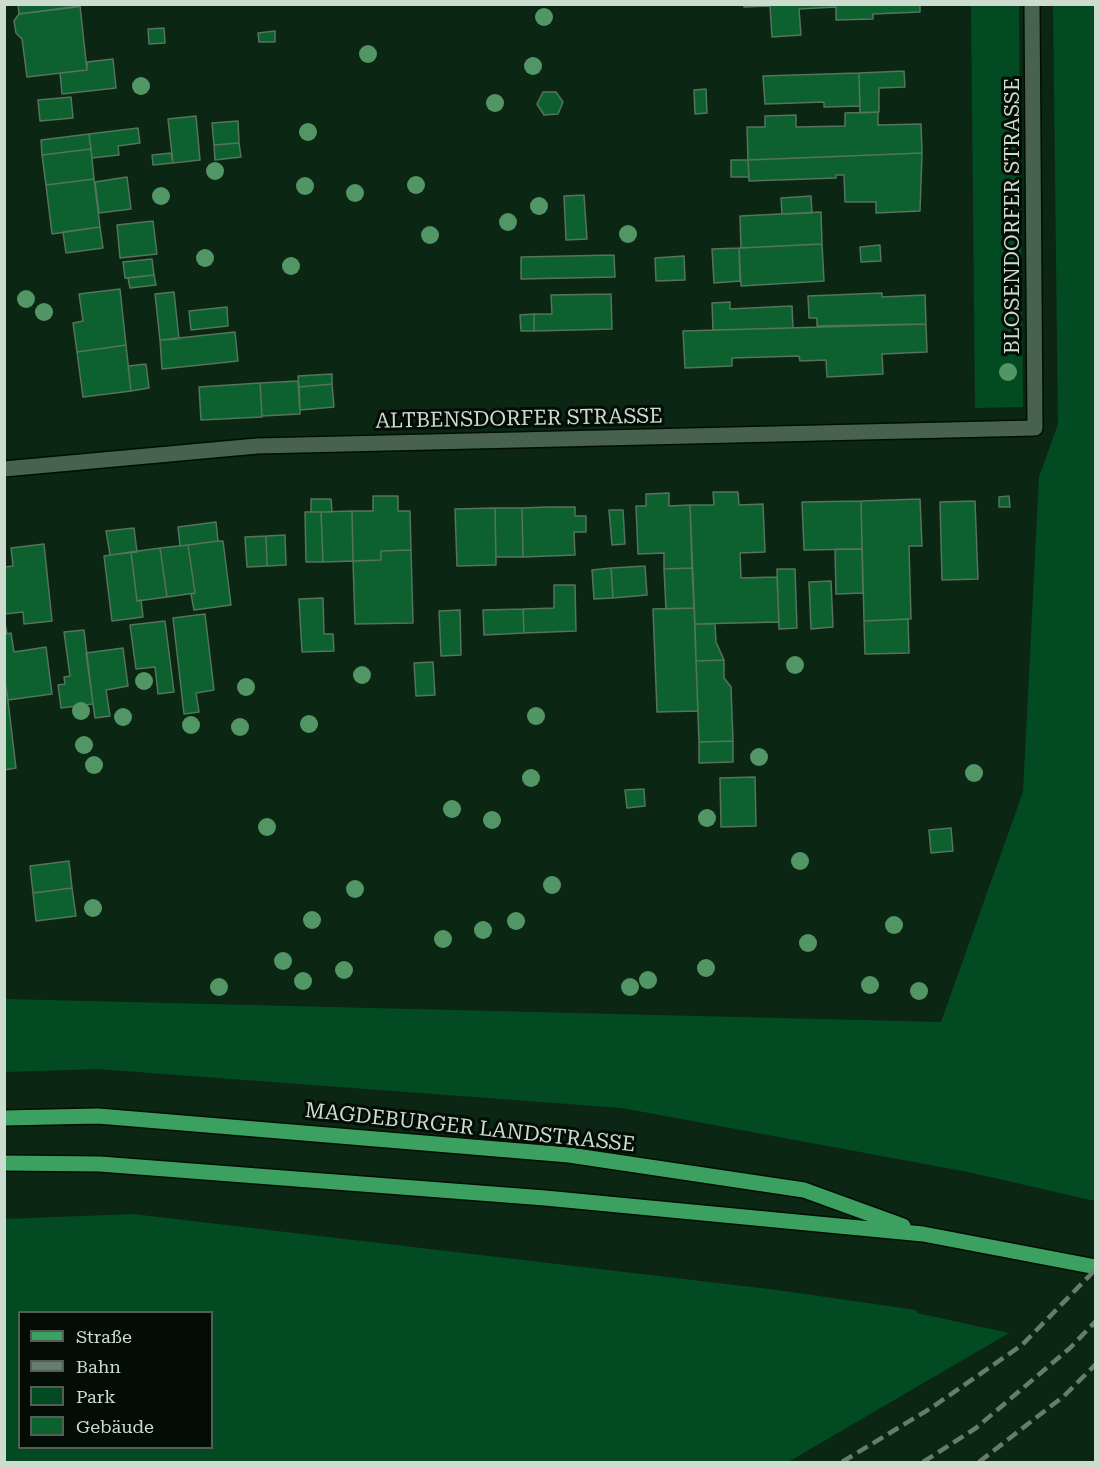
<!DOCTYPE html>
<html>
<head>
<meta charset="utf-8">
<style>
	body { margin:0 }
	#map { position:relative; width:1100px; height:1467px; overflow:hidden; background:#0c2614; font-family:"Roboto Serif",serif }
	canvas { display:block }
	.frame { position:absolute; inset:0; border:6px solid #ccdccf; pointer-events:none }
	.legend { position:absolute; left:18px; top:1311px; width:195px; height:138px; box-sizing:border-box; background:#030c05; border:2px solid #535f56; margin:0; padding:8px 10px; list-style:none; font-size:18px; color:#ccdccf }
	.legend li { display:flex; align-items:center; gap:12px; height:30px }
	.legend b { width:30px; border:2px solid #535f56 }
</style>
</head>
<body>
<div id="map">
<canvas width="1100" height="1467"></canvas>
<div class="frame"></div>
<ul class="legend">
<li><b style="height:8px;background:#3ca061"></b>Straße</li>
<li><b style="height:8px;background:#667c6c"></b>Bahn</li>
<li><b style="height:16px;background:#024b22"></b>Park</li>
<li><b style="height:16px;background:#0c612f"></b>Gebäude</li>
</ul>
</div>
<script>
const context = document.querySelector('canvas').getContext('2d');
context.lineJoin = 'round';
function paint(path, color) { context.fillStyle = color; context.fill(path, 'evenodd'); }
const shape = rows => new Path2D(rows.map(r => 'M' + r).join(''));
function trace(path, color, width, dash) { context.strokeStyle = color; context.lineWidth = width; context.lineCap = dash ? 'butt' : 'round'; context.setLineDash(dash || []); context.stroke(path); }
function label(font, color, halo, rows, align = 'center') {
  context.font = font + ' "Roboto Serif",serif'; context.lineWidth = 6; context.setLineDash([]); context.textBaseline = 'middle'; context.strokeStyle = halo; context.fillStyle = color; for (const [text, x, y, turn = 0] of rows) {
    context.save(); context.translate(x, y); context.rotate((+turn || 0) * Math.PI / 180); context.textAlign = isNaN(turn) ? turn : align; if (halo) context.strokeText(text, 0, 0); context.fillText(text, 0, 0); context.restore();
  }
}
paint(shape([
	[971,5,1019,5,1023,407,975,408],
	[1053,5,1096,5,1095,1201,968,1172,622,1108,97,1069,5,1072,5,999,941,1022,1023,792,1039,477,1058,424],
	[133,1214,777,1290,916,1310,917,1313,1009,1333,788,1462,5,1462,5,1219],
	[20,1312,212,1312,212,1448,20,1448]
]), '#024b22');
const building = shape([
	[18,4,77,4,77,7,19,14,18,4],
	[744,4,920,4,920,12,873,14,873,19,836,20,836,7,799,9,801,35,772,37,770,6,744,7,744,4],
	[80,6,87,70,27,77,22,39,16,33,14,21,19,14,80,6],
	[164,28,165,43,149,44,148,29,164,28],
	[275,31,275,42,259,42,258,33,275,31],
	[113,59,116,88,62,94,60,73,87,70,87,62,113,59],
	[904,71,905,87,879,88,879,112,860,113,859,73,904,71],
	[859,73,860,106,824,107,824,102,765,104,763,76,859,73],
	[706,89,707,113,695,114,694,90,706,89],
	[543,92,556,92,563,102,558,114,544,115,537,104,543,92],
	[71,97,73,118,40,121,38,100,71,97],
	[878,112,878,125,921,124,922,153,748,160,747,127,765,127,765,116,796,115,796,127,845,126,845,113,878,112],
	[196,116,200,160,173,163,168,119,196,116],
	[238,121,239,143,214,145,212,123,238,121],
	[138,128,140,143,118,146,119,155,92,158,89,134,138,128],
	[89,134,91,149,42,155,41,140,89,134],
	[239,143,241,157,215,160,214,145,239,143],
	[91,149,94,179,46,185,42,155,91,149],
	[171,153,173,163,153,165,152,155,171,153],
	[922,153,920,211,876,213,876,202,845,202,844,175,836,175,836,178,749,181,748,160,922,153],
	[731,160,748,160,749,177,731,177,731,160],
	[127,177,131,209,99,213,95,182,127,177],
	[94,179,100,227,52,234,46,185,94,179],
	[584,195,587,239,566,240,564,196,584,195],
	[811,196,812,213,782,214,781,198,811,196],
	[821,212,822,244,741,248,740,216,821,212],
	[153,221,157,254,120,258,117,225,153,221],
	[100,227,103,248,66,253,63,232,100,227],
	[822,244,824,281,741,286,739,248,822,244],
	[880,245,881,261,861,262,860,247,880,245],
	[739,248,740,281,714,283,712,249,739,248],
	[614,255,615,277,521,279,521,257,614,255],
	[684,256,685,280,656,281,655,258,684,256],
	[152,259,154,275,125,278,123,262,152,259],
	[154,275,156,285,130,288,128,278,154,275],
	[120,289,126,345,77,352,73,323,83,321,79,294,120,289],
	[174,292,179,339,160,340,155,294,174,292],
	[882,293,882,297,925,295,926,324,817,326,817,318,809,318,808,296,882,293],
	[611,294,612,329,534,331,534,314,552,314,551,295,611,294],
	[730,302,730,309,792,306,793,328,713,330,712,303,730,302],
	[227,307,228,326,191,330,189,311,227,307],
	[534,314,534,331,521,331,520,315,534,314],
	[926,324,927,352,882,354,883,374,827,377,826,360,800,361,799,356,732,358,732,366,685,368,683,331,926,324],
	[235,332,238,361,162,369,160,340,235,332],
	[126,345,131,391,83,397,77,352,126,345],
	[146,364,149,388,131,391,128,366,146,364],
	[332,374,332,384,299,387,298,376,332,374],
	[298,381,300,414,262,416,260,383,298,381],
	[260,383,262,417,201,420,199,387,260,383],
	[332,384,334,407,300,410,299,387,332,384],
	[713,492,738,492,739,505,763,504,765,552,740,553,741,578,777,577,779,622,695,624,690,505,714,505,713,492],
	[669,493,669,506,690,505,692,568,664,569,664,553,638,554,636,506,646,506,646,494,669,493],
	[373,496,398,496,398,511,410,511,411,550,381,551,381,560,353,561,352,511,373,511,373,496],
	[1009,496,1010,507,999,507,999,497,1009,496],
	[311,499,331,499,332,512,311,512,311,499],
	[920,499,922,546,909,546,911,619,864,621,861,501,920,499],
	[861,501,862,549,804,550,802,502,861,501],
	[975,501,978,579,942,580,940,502,975,501],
	[548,507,575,507,575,516,586,516,586,532,574,532,575,555,523,557,522,508,548,507],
	[495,508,522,508,523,557,496,557,495,508],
	[495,508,496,565,457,566,455,509,495,508],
	[609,510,623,510,625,544,612,545,609,510],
	[352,511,353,561,323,562,321,512,352,511],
	[305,512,321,512,323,562,306,562,305,512],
	[216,522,218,541,180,546,178,527,216,522],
	[134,528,137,552,110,555,106,531,134,528],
	[285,535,286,565,267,566,266,536,285,535],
	[266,536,267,566,247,567,245,537,266,536],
	[218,541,223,541,231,605,194,610,191,594,195,593,188,545,218,541],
	[44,544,52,621,24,624,23,612,4,614,4,567,13,566,11,548,44,544],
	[188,545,195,593,167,597,160,548,188,545],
	[160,548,167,597,137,601,131,552,160,548],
	[835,549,862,549,863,593,836,594,835,549],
	[411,550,413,623,355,624,353,561,381,560,381,551,411,550],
	[131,552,137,601,141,600,143,617,112,621,104,556,131,552],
	[645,566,647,595,613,598,611,568,645,566],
	[611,568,613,598,594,599,592,570,611,568],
	[692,568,694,608,666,609,664,569,692,568],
	[777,569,795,569,797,628,779,629,777,569],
	[831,581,833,627,811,629,809,582,831,581],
	[554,585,575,585,576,631,524,633,523,609,554,608,554,585],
	[323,598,324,634,333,634,334,651,302,652,299,599,323,598],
	[694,608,698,711,657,712,653,609,694,608],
	[523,609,524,633,484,635,483,610,523,609],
	[460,610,461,655,441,656,439,611,460,610],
	[205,614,214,690,196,693,199,712,184,714,173,618,205,614],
	[4,618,7,634,11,633,14,652,46,647,52,694,8,700,4,676,4,618],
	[908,619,909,653,865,654,864,621,908,619],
	[165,621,174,692,158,694,155,667,136,669,130,625,165,621],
	[695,624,715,624,716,642,724,660,696,661,695,624],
	[84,630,93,704,61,708,58,685,65,684,64,677,70,676,64,632,84,630],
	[123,648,128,686,106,690,110,716,95,718,86,653,123,648],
	[724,660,724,678,731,687,733,741,699,742,696,661,724,660],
	[433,662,435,695,416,696,414,663,433,662],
	[7,693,16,768,4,770,4,694,7,693],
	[733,741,733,762,699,763,699,742,733,741],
	[755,777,756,826,721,827,720,778,755,777],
	[644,789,645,806,627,808,625,790,644,789],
	[951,828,953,851,931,853,929,830,951,828],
	[69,861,72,888,33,893,30,866,69,861],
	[72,888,76,916,36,921,33,893,72,888]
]);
paint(building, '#0c612f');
trace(building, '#56735d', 1.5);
const minor = shape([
	[4,469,257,446,1035,428,1032,4]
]);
const primary = shape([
	[4,1118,98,1116,569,1155,804,1190,903,1226],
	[4,1163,100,1164,545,1198,923,1234,1096,1267]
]);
trace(minor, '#000f02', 18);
trace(primary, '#000f02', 18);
trace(minor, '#47634e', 15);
trace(primary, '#3ca061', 15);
trace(shape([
	[842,1462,931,1408,1022,1345,1096,1269],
	[923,1462,976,1428,1070,1348,1096,1321],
	[979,1462,1064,1396,1096,1364]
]), '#667c6c', 4.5, [12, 6]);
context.fillStyle = '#529665';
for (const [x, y] of [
	[544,17],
	[368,54],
	[533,66],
	[141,86],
	[495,103],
	[308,132],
	[215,171],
	[416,185],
	[305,186],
	[355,193],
	[161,196],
	[539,206],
	[508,222],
	[628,234],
	[430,235],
	[205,258],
	[291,266],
	[26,299],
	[44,312],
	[1008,372],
	[795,665],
	[362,675],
	[144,681],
	[246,687],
	[81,711],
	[536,716],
	[123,717],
	[309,724],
	[191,725],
	[240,727],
	[84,745],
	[759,757],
	[94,765],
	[974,773],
	[531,778],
	[452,809],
	[707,818],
	[492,820],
	[267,827],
	[800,861],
	[552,885],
	[355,889],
	[93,908],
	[312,920],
	[516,921],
	[894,925],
	[483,930],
	[443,939],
	[808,943],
	[283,961],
	[706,968],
	[344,970],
	[648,980],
	[303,981],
	[870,985],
	[219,987],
	[630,987],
	[919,991]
]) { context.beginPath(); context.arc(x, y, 9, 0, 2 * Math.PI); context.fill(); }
label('21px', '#ccdccf', '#030c05', [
	["BLOSENDORFER STRASSE",1013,216,-90],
	["ALTBENSDORFER STRASSE",519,419,-1],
	["MAGDEBURGER LANDSTRASSE",470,1128,6]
]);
</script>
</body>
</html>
